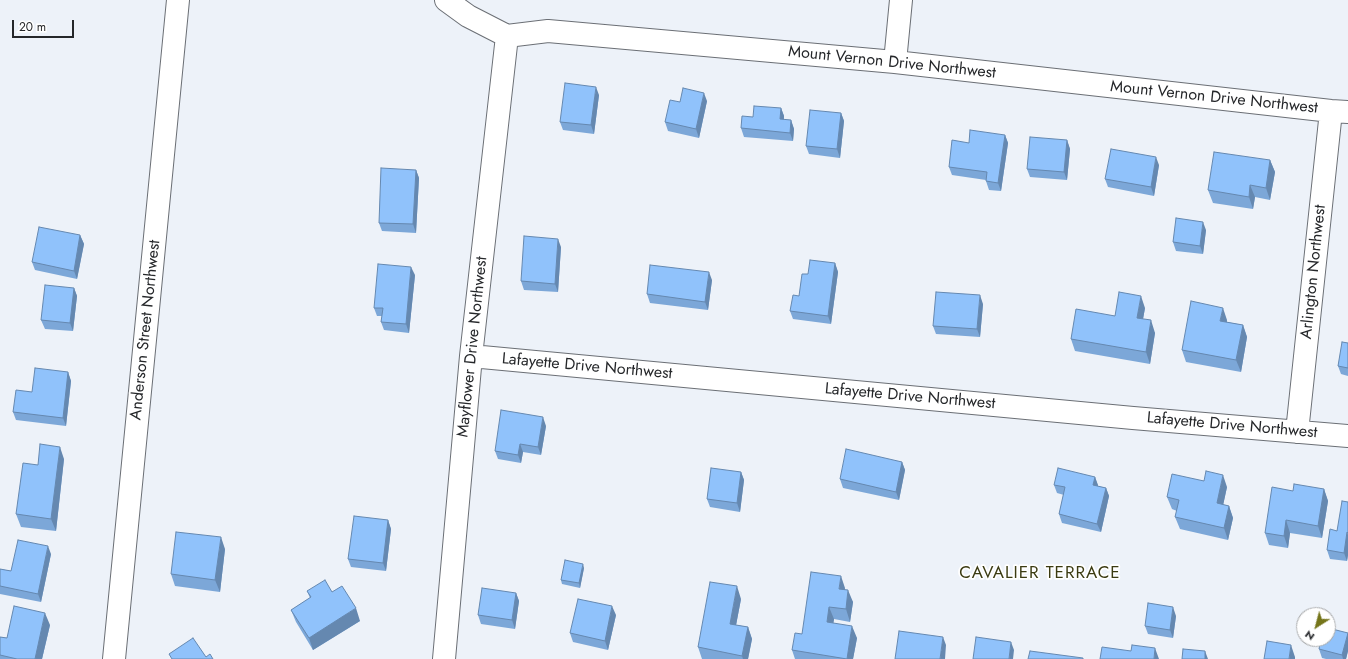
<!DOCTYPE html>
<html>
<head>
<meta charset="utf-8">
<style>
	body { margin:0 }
	#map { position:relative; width:1348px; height:659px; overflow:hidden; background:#edf2f9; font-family:Jost,sans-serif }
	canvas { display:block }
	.north { position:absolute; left:1296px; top:607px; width:40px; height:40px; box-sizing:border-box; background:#fff; border:1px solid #a8a9aa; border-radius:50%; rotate:216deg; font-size:11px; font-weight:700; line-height:16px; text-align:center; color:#25272a }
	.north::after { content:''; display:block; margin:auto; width:14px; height:18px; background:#75751a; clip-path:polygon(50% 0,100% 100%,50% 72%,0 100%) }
	.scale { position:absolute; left:12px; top:20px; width:62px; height:18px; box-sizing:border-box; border:2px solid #25272a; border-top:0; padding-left:5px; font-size:12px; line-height:14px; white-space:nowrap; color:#25272a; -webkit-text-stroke:3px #fff; paint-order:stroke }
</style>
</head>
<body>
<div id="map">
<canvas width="1348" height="659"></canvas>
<div class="north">N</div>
<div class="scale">20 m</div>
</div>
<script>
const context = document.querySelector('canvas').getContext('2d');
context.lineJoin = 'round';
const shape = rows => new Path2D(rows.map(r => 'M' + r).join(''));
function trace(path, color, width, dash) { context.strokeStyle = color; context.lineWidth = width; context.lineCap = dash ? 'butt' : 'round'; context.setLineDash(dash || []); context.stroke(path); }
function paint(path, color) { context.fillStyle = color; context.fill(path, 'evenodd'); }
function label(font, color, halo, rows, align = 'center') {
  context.font = font + ' Jost,sans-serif'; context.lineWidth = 3.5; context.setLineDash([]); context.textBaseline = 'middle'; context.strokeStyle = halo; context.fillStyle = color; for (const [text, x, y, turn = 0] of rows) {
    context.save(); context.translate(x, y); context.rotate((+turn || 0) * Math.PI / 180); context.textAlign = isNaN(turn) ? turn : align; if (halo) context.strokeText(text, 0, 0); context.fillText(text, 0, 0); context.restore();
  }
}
const street = shape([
	[446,0,468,16,507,36,548,31,895,62,1331,111,1348,112],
	[895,62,901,0],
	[471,356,1133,418,1348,436],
	[1297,432,1331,111],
	[114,659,178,0],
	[444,659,471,356,507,36]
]);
trace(street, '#6b6f75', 24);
trace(street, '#fff', 22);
paint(shape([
	[599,95,594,134,563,130,560,122],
	[707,101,699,138,668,131,665,122,680,102],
	[781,108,784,116,784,120,791,120,794,129,793,141,744,137,741,128,753,117],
	[841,113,844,121,840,158,809,154,806,146],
	[1005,135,1008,143,1001,191,989,190,986,181,986,180,952,175,949,167,969,143],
	[1067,140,1070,149,1067,180,1030,177,1027,169],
	[1270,160,1275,172,1270,200,1255,197,1253,209,1213,203,1208,190],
	[1159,165,1154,196,1108,187,1105,179],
	[416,170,419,178,416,233,382,231,379,223],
	[1206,230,1203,254,1176,251,1173,242],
	[80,235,84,244,77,279,35,270,32,262],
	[561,247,558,292,524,290,521,281],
	[835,263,838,272,831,324,793,319,790,311,799,296,808,274],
	[415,275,409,333,384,330,381,322,382,316,377,316,374,308],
	[712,280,708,310,650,303,647,294],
	[74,288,77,296,73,331,45,329,41,320],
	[983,304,980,337,936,334,933,326],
	[1145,308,1143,319,1155,333,1150,364,1075,351,1071,339,1115,316],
	[1227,320,1227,322,1243,325,1247,337,1241,372,1186,362,1182,350],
	[1348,343,1348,376,1341,374,1338,366],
	[68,372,71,381,66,426,16,420,13,412,32,392],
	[546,426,541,455,523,452,521,463,498,459,495,451],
	[64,459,56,531,21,527,16,514,38,465],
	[902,462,905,470,899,500,843,488,840,479],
	[741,472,744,480,740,512,710,507,707,499],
	[1095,477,1098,486,1106,488,1109,496,1101,532,1062,523,1059,514,1064,495,1057,493,1054,485],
	[1227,487,1223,505,1229,506,1233,518,1228,540,1180,529,1175,517,1177,511,1172,509,1167,497],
	[1324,489,1328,501,1322,538,1290,533,1288,548,1269,545,1265,533,1293,491],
	[1348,502,1348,555,1347,561,1330,559,1327,550,1337,531],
	[388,520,391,529,386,571,351,567,348,559],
	[225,549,220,592,175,586,171,574],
	[51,554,41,602,0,594,0,569,11,571],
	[584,568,580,588,562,584,561,580],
	[845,588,845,590,853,602,850,622,834,619,833,623,857,638,853,659,795,659,792,650,802,634],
	[307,591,360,621,313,650,296,622,291,610,310,598],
	[516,593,519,601,515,629,481,624,478,615],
	[741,599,736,625,748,627,752,639,748,659,702,659,698,647],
	[616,615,608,650,573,642,570,633],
	[1176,616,1173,638,1148,634,1145,626],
	[50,625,42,659,0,659,0,637,7,638],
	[1348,633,1348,651,1346,659,1326,659,1322,658,1319,649]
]), '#7ca7d8');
paint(shape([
	[596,87,599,95,594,134,591,125],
	[704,93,707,101,699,138,696,129],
	[781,108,784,116,783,128,780,119],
	[841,113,844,121,840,158,837,149],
	[791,120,794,129,793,141,790,133],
	[1005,135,1008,143,1001,191,998,183],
	[1067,140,1070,149,1067,180,1064,172],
	[1156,157,1159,165,1154,196,1151,187],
	[1270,160,1275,172,1270,200,1266,188],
	[416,170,419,178,416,233,413,224],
	[1250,185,1255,197,1253,209,1249,197],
	[1203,222,1206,230,1203,254,1200,246],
	[80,235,84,244,77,279,74,271],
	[558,239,561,247,558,292,555,284],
	[835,263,838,272,831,324,828,316],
	[411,267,415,275,409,333,406,324],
	[709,272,712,280,708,310,705,302],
	[74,288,77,296,73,331,70,323],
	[980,295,983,304,980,337,977,329],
	[1141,296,1145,308,1141,330,1137,318],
	[1223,308,1227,320,1225,333,1220,321],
	[1151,320,1155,333,1150,364,1146,352],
	[1243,325,1247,337,1241,372,1236,360],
	[68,372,71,381,66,426,63,418],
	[543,417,546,426,541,455,538,447],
	[520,444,523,452,521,463,518,455],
	[60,447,64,459,56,531,51,519],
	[902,462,905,470,899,500,896,492],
	[741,472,744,480,740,512,737,503],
	[1223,475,1227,487,1221,515,1217,503],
	[1095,477,1098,485,1096,493,1093,485],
	[1106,488,1109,496,1101,532,1097,524],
	[1324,489,1328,501,1322,538,1318,526],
	[1229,506,1233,518,1228,540,1224,528],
	[388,520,391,529,386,571,383,563],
	[1286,520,1290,533,1288,548,1284,536],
	[1347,532,1348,535,1348,555,1347,561,1344,553],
	[221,537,225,549,220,592,215,580],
	[48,546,51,554,41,602,38,594],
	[583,564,584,568,580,588,579,583],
	[841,576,845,588,843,601,839,589],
	[737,586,741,599,734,636,730,624],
	[848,590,853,602,850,622,846,609],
	[516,593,519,601,515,629,512,620],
	[612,606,616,615,608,650,605,641],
	[829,607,834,619,832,634,827,622],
	[1173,607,1176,616,1173,638,1170,630],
	[356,608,360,621,313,650,309,638],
	[45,613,50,625,42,659,35,659],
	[852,626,857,638,853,659,847,659],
	[748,627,752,639,748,659,743,659,742,656],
	[1348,633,1348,651,1346,659,1343,659,1342,655],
	[943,637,946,645,945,659,940,659],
	[1011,642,1014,650,1013,659,1009,659],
	[1291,645,1295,657,1295,659,1289,659],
	[1155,648,1159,659,1154,659],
	[1205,651,1208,659,1205,659]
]), '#6588b0');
const building = shape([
	[565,83,596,87,591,125,560,122,565,83],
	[683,88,704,93,696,129,665,122,670,100,680,102,683,88],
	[754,106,781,108,780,119,791,120,790,133,741,128,742,116,753,117,754,106],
	[810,110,841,113,837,149,806,146,810,110],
	[970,130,1005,135,998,183,986,181,987,172,949,167,952,140,969,143,970,130],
	[1030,137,1067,140,1064,172,1027,169,1030,137],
	[1111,149,1156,157,1151,187,1105,179,1111,149],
	[1214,152,1270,160,1266,188,1250,185,1249,197,1208,190,1214,152],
	[381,168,416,170,413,224,379,223,381,168],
	[1176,218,1203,222,1200,246,1173,242,1176,218],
	[39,227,80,235,74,271,32,262,39,227],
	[524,236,558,239,555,284,521,281,524,236],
	[810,260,835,263,828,316,790,311,793,295,799,296,802,274,808,274,810,260],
	[378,264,411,267,406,324,381,322,383,308,374,308,378,264],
	[650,265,709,272,705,302,647,294,650,265],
	[45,285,74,288,70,323,41,320,45,285],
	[936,292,980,295,977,329,933,326,936,292],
	[1119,292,1141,296,1137,318,1151,320,1146,352,1071,339,1076,309,1115,316,1119,292],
	[1191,301,1223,308,1220,321,1243,325,1236,360,1182,350,1191,301],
	[1342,342,1348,343,1348,368,1338,366,1342,342],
	[35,368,68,372,63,418,13,412,16,390,32,392,35,368],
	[501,410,543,417,538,447,520,444,518,455,495,451,501,410],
	[40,444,60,447,51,519,16,514,23,463,38,465,40,444],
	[846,449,902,462,896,492,840,479,846,449],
	[711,468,741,472,737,503,707,499,711,468],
	[1058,468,1095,477,1093,485,1106,488,1097,524,1059,514,1065,487,1054,485,1058,468],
	[1206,471,1223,475,1217,503,1229,506,1224,528,1175,517,1179,500,1167,497,1172,474,1204,481,1206,471],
	[1294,484,1324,489,1318,526,1286,520,1284,536,1265,533,1272,487,1293,491,1294,484],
	[1342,501,1348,502,1348,533,1347,532,1344,553,1327,550,1330,529,1337,531,1342,501],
	[354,516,388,520,383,563,348,559,354,516],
	[176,532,221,537,215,580,171,574,176,532],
	[18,540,48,546,38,594,0,586,0,569,11,571,18,540],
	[565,560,583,564,579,583,561,580,565,560],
	[811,572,841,576,839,589,848,590,846,609,829,607,827,622,852,626,847,659,792,650,795,633,802,634,811,572],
	[325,580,332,592,342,586,356,608,309,638,291,610,311,597,307,591,325,580],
	[710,582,737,586,730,624,748,627,742,656,698,647,710,582],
	[482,588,516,593,512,620,478,615,482,588],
	[578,599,612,606,605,641,570,633,578,599],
	[1148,603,1173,607,1170,630,1145,626,1148,603],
	[14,606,45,613,35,659,17,659,0,655,0,637,7,638,14,606],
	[1328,628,1348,633,1342,655,1319,649,1321,639,1328,639,1328,628],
	[899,631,943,637,940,659,895,659,899,631],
	[976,637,1011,642,1009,659,973,659,976,637],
	[193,638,206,657,210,654,213,659,172,659,169,654,193,638],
	[1267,641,1291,645,1289,659,1264,659,1267,641],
	[1132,645,1155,648,1154,659,1100,659,1102,647,1131,651,1132,645],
	[1183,649,1205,651,1205,659,1182,659,1183,649],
	[1030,651,1083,658,1083,659,1028,659,1030,651]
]);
paint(building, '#90c2fb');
trace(building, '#6588b0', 1);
label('16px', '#25272a', '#fff', [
	["Mount Vernon Drive Northwest",892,63,6],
	["Mount Vernon Drive Northwest",1214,98,6],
	["Arlington Northwest",1314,272,-84],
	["Anderson Street Northwest",146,330,-84],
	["Mayflower Drive Northwest",473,347,-84],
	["Lafayette Drive Northwest",587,367,5],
	["Lafayette Drive Northwest",910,397,5],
	["Lafayette Drive Northwest",1232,426,5]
]);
context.letterSpacing = '1px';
label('17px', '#3b3b12', '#fff', [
	["CAVALIER TERRACE",1040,574]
]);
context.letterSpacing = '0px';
</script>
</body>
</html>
